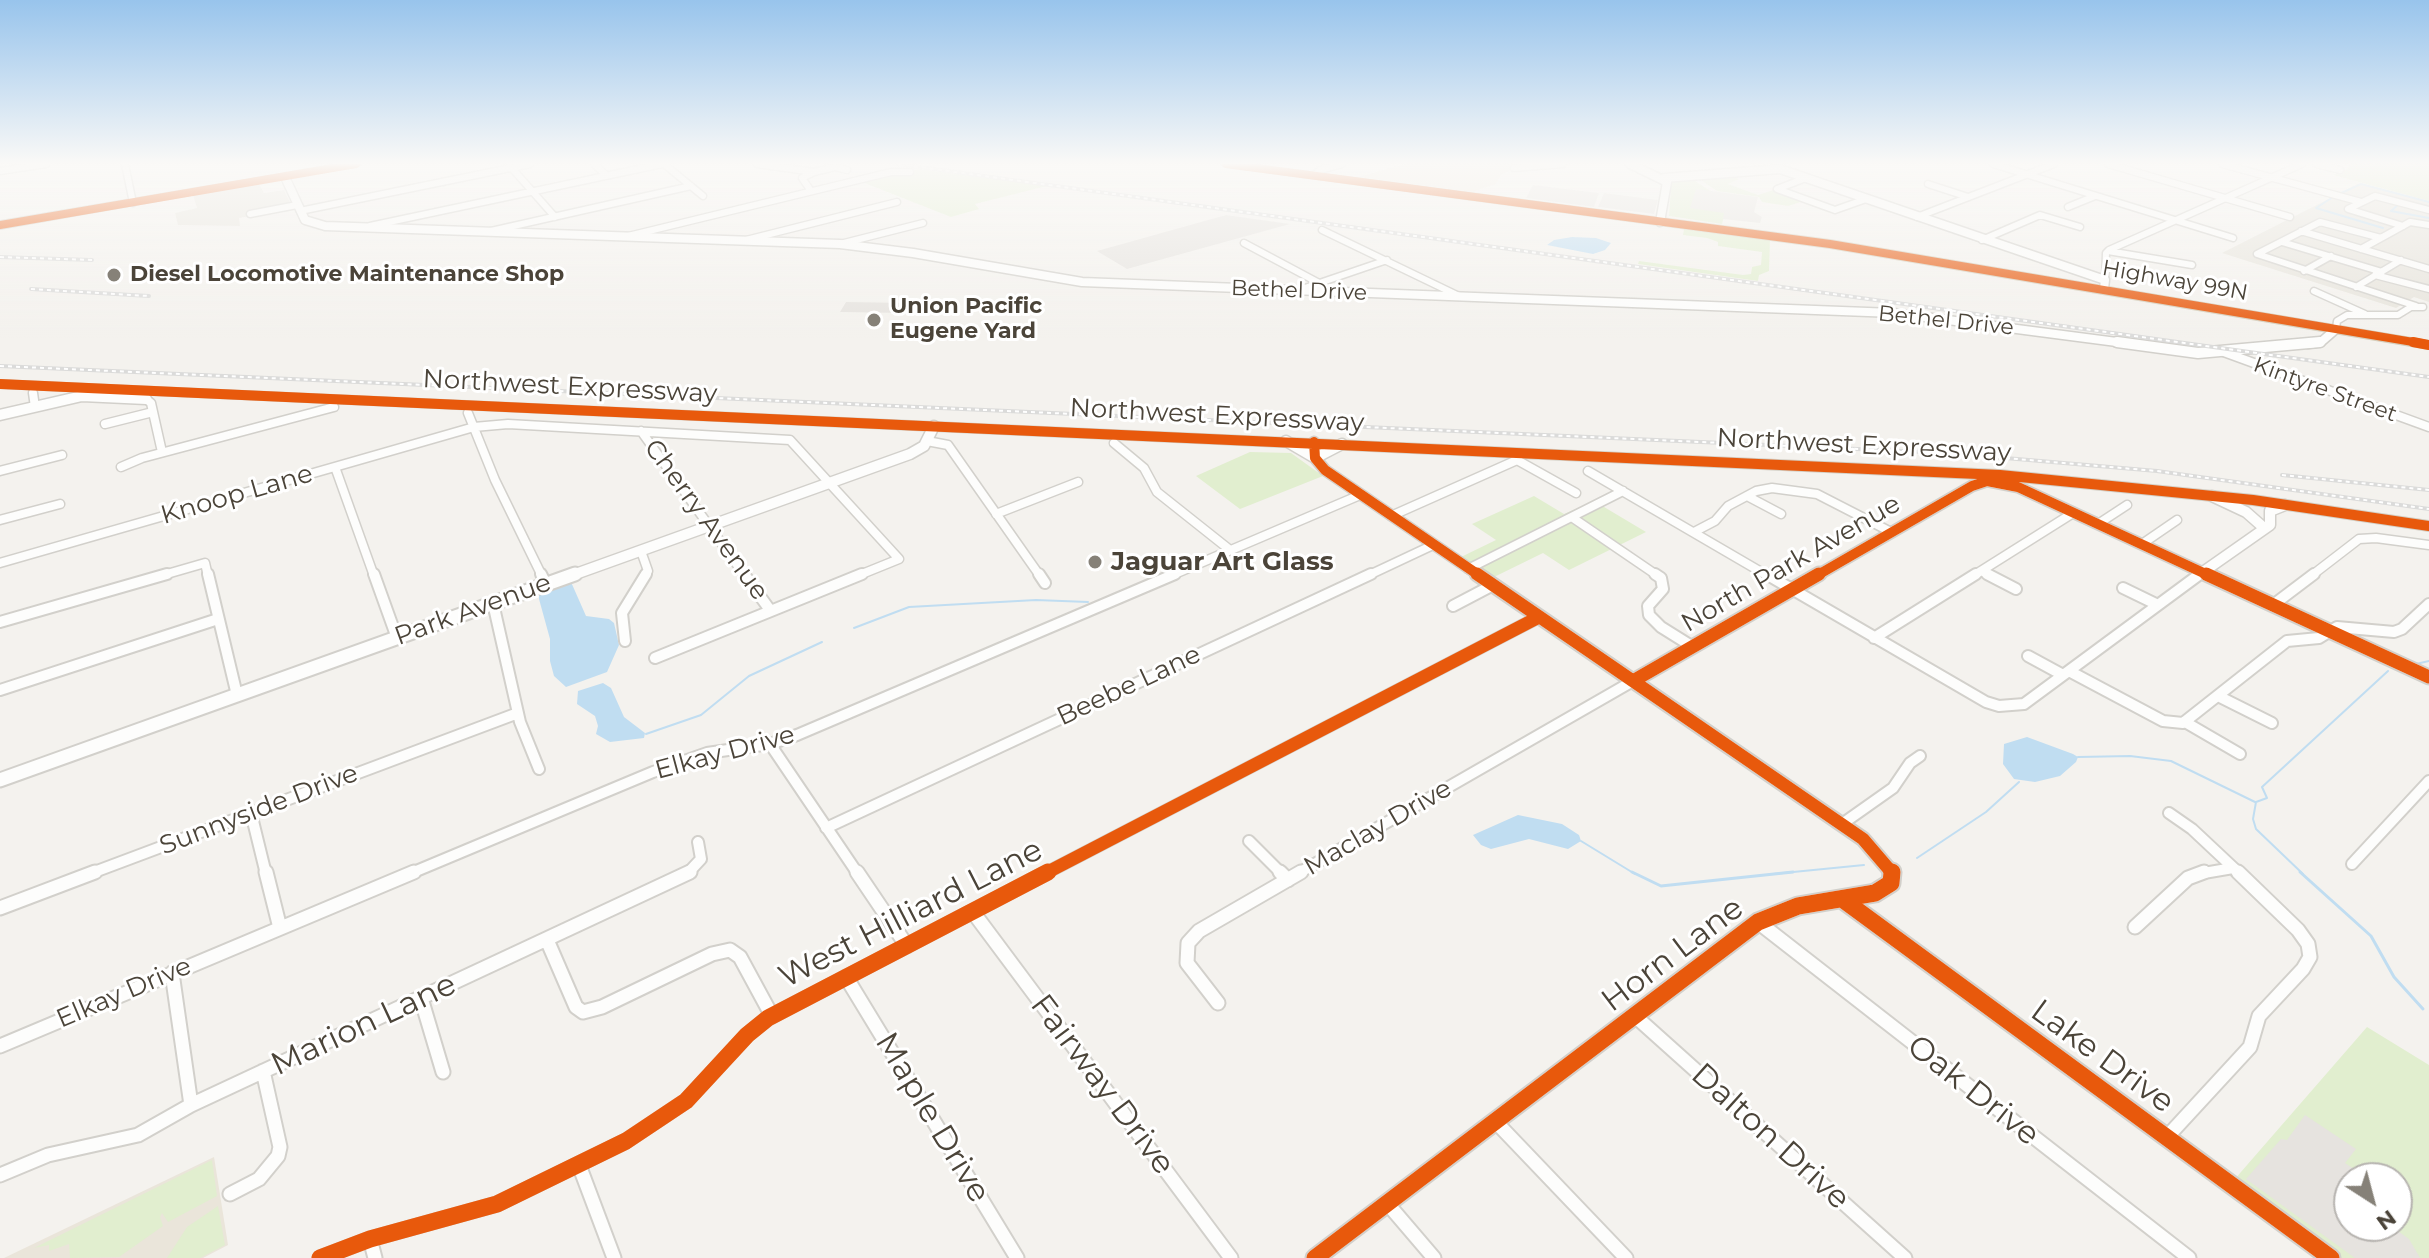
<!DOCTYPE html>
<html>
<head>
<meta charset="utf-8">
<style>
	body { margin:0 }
	#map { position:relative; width:2429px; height:1258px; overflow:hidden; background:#f4f2ee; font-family:Montserrat,sans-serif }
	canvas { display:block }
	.north { position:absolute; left:2333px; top:1162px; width:80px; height:80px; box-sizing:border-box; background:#fff; border:2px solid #b7b4b0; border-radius:50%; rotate:144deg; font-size:22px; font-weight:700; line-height:32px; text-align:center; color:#4b4439 }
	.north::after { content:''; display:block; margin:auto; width:28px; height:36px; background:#868178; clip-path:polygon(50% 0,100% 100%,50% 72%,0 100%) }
</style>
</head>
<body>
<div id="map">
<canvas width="2429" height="1258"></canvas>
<div class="north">N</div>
</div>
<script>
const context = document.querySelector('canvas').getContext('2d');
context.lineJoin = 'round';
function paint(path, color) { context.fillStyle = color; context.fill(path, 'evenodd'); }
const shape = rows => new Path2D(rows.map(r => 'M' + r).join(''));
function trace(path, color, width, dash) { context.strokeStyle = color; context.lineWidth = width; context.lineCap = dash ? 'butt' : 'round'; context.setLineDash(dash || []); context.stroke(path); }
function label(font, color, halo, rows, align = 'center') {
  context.font = font + ' Montserrat,sans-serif'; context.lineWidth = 6; context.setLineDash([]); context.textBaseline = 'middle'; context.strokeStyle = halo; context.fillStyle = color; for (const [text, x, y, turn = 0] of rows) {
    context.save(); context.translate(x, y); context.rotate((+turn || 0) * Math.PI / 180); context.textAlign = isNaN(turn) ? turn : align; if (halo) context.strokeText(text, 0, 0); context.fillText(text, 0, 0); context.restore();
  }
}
paint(shape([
	[2360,183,2429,201,2429,302,2414,297,2396,308,2222,253],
	[259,184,264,193,284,190,293,208,239,218,240,226,178,225,175,213,197,208,193,195]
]), '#e7e4dc');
paint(shape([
	[1405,164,1525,164,1532,166,1518,167,1501,175,1496,184,1472,192,1358,177]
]), '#f3ebdf');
paint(shape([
	[214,1157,228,1245,203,1258,4,1258]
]), '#eae5da');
paint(shape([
	[2350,164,2429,164,2429,201,2333,175,2346,170],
	[920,169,1047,186,975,204,979,209,951,217,862,182],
	[1729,175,1739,179,1728,184,1758,195,1773,190,1804,201,1788,206,1762,202,1759,197,1717,191,1698,178],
	[1689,177,1712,192,1696,190,1725,213,1722,224,1669,216,1671,187,1668,180],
	[1684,229,1770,240,1769,271,1759,275,1758,281,1638,264,1639,261,1743,275,1751,274,1752,267,1761,265,1762,252,1718,246,1718,242,1707,238,1683,235],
	[1250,452,1291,453,1323,476,1240,509,1196,476],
	[1534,496,1564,514,1594,501,1646,532,1569,570,1543,553,1492,578,1461,557,1496,540,1472,524],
	[2367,1027,2429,1065,2429,1258,2341,1258,2234,1180],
	[2349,1178,2397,1178,2397,1226,2349,1226],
	[212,1160,217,1196,168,1222,162,1213,160,1217,163,1226,119,1257,70,1258,69,1244,49,1251,49,1245,34,1248],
	[218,1206,225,1245,200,1258,167,1258,187,1227]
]), '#e1eecf');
paint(shape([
	[1533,185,1599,193,1594,207,1526,198],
	[1696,189,1758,197,1754,212,1762,217,1760,223,1723,219,1724,213,1690,208],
	[1604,193,1658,200,1654,214,1598,207],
	[1226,215,1290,224,1127,269,1097,251],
	[846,302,911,303,906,313,840,312],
	[2305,1115,2356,1149,2345,1163,2360,1173,2356,1178,2349,1178,2349,1187,2344,1194,2349,1197,2349,1226,2391,1226,2409,1239,2420,1258,2355,1258,2246,1179,2281,1139,2287,1140]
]), '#e6e3df');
paint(shape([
	[1572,237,1596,238,1611,243,1605,250,1593,254,1547,245,1554,240],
	[571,582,586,616,609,619,614,623,619,645,607,672,566,687,554,676,550,661,550,639,539,599,539,594],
	[603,683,611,688,624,717,645,733,644,738,610,742,596,734,598,726,595,716,577,704,578,691],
	[2027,737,2073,754,2078,757,2076,762,2060,776,2035,782,2014,779,2003,764,2004,744],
	[1518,815,1562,824,1579,835,1581,841,1568,849,1529,839,1491,849,1481,845,1473,835]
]), '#c0ddf1');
trace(shape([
	[2339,194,2361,184,2429,202],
	[2333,197,2316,208,2383,228],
	[2399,204,2391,211,2429,218],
	[854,628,909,607,1036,600,1088,602],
	[2416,664,2429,661],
	[646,734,701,715,749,676,822,642],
	[2078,757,2130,756,2171,761,2255,802],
	[1581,841,1635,874],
	[1917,858,1986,812,2019,782],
	[1773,874,1864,865],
	[2303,874,2256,829,2253,819,2256,802,2267,798,2262,787,2388,671]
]), '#c0ddf1', 2);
trace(shape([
	[1632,872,1661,886,1793,872],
	[2300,872,2371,936,2394,977,2423,1009]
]), '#c0ddf1', 3);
const minorFar3 = shape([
	[125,164,133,203],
	[594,164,606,175],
	[664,164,703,196],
	[757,164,814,172,802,178,811,191],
	[1993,164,2233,238],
	[2108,164,2290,217],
	[2222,164,2361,202],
	[2316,164,2340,170],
	[510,166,555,217],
	[1514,168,1563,164],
	[0,171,46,164],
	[814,172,835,167,847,170],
	[1314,175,1320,170,1342,164],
	[1806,178,1777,189,1835,210,1866,199],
	[1928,184,1968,197],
	[2068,207,2095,196],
	[300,211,530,164],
	[250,214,297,205],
	[1917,217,2054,164],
	[370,226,662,164],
	[2403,226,2348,209,2375,196,2429,210],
	[1322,230,1459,296],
	[491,231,691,186],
	[2301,231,2429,269],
	[624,237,891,172,910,172],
	[2381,238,2320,222,2257,254,2416,306],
	[746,240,897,202],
	[1982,240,2040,215,2080,227],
	[2282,242,2382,272],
	[1244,243,1319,283],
	[840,244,923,223],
	[2361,249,2410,222,2429,225],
	[2108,251,2192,265],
	[2304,271,2331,256],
	[2375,275,2429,289],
	[2105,280,2106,253,2109,250,2302,164],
	[2356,287,2401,260],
	[1299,290,1387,260],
	[2314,291,2365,314],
	[2336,329,2337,321,2347,315,2398,315,2411,307,2423,307]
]);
const minorFar2 = shape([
	[2221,351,2429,427],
	[33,393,35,407],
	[146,399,151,403,162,452],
	[468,413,495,480,542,576],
	[105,424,153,412],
	[641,431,745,576],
	[927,441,948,445,1040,576],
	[1114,443,1144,468,1157,492,1230,550],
	[121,467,142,458,334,407],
	[335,467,374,576],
	[0,471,62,455],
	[1588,471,1768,576],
	[1747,496,1781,514],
	[996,514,1078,482],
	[1391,516,1517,460,1576,493],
	[1573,518,1658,576],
	[0,520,60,504],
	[2098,524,2127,505],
	[1694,532,1715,521,1728,506,1756,491,1772,488,1817,494,1891,532],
	[2142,544,2177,520],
	[641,551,648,571,645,576],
	[0,563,474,427,508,424,790,440,899,559,857,576],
	[1468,569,1623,491],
	[1981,571,1991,576],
	[160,576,205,563,208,576],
	[1170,576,1360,495],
	[1367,576,1433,545],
	[1973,576,2073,513],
	[2198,576,2203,572],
	[2311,576,2359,539,2376,538,2429,545]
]);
const minorFar1 = shape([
	[208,574,237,695],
	[374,574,397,638],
	[541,574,546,584],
	[744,574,770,610],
	[1039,574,1045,583],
	[1655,574,1661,578,1663,589,1648,606,1649,615,1661,627,1693,647],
	[1766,574,1986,702,1999,706,2024,704,2200,574],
	[1987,574,2016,589],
	[2123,588,2158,605],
	[493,603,520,722,539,769],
	[2273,605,2314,574],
	[1453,606,1493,585],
	[0,622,167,574],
	[1874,638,1976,574],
	[625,641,622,613,646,574],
	[2028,656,2063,675],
	[655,658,862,574],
	[2069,671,2163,721,2183,723,2287,641,2319,638,2337,627,2394,632,2402,629,2429,604],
	[0,690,218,619],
	[2218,696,2272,723],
	[2185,722,2240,754],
	[770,744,858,874],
	[251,813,266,874],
	[2169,813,2192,829,2240,874],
	[1842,824,1893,788,1910,763,1920,756],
	[826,828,1371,574],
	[1249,841,1282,874],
	[2352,864,2429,781],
	[89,874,518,713],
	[409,874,653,772,707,753,770,744,797,735,1175,574],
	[687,874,701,859,698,842],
	[1044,874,1539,617],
	[1297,874,1633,681],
	[2198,874,2233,868]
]);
const minor = shape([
	[266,872,280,928],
	[857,872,907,946],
	[1280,872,1288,880],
	[0,908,95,872],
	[973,912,1231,1258],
	[1758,922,2189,1258],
	[2135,927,2188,878,2204,872],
	[547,940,576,1007,583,1012,602,1007,712,954,730,950,740,957,772,1016],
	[172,973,191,1105],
	[846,977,1017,1258],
	[421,998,443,1072],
	[1218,1003,1187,963,1188,943,1199,931,1301,872],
	[1635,1016,1905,1258],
	[0,1046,414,872],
	[1495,1121,1626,1258],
	[2167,1137,2250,1047,2259,1016,2303,969,2310,957,2308,944,2298,930,2238,872],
	[579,1165,614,1258],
	[0,1175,48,1155,138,1135,191,1105,690,872],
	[230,1194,259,1179,278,1156,280,1147,263,1071],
	[1387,1203,1434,1258],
	[370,1239,375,1258],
	[320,1258,370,1239,497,1204,626,1141,686,1101,747,1035,768,1018,1048,872]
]);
const tertiaryFar3 = shape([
	[1630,164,1667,182,1660,222],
	[285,177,305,220,325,226,840,244,913,253,1082,282,1894,313,2132,344],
	[1664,178,1780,169,2105,280,2104,289],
	[2308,344,2321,342,2336,329]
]);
const tertiaryFar2 = shape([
	[2117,342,2198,353,2320,342],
	[0,415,82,396,146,399],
	[1286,441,1315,458,1342,444],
	[1314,442,1315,458,1325,470,1480,576],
	[2212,496,2246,512,2263,527],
	[2203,572,2270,525,2270,511,2285,505],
	[570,576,910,454,924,446,934,426],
	[1816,576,1972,486,1987,481,2018,487,2210,576]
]);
const tertiaryFar1 = shape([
	[1477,574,1633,681,1819,574],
	[2206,574,2429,677],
	[1633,681,1863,839,1893,874],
	[0,780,575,574]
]);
const tertiary = shape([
	[1842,899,2331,1258],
	[1315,1258,1758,922,1798,906,1875,893,1891,883,1892,872]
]);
const secondary = shape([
	[345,164,360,164,0,228,0,222,345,164],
	[0,381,2000,471,2253,496,2429,522,2429,530,2253,504,2000,479,0,387,0,381]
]);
const primary = shape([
	[1222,164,1241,164,1830,241,2429,342,2429,348,1830,247,1226,166,1222,164]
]);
trace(minorFar3, '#d2d0cb', 9);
trace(minorFar2, '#d2d0cb', 11);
trace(minorFar1, '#d2d0cb', 14);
trace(minor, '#d2d0cb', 17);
trace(tertiaryFar3, '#d2d0cb', 11);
trace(tertiaryFar2, '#d2d0cb', 13);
trace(tertiaryFar1, '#d2d0cb', 17);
trace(tertiary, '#d2d0cb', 21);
trace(secondary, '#d3cfc5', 4);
trace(primary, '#d6cebb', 4);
trace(minorFar3, '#fdfdfc', 6);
trace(minorFar2, '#fdfdfc', 8);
trace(minorFar1, '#fdfdfc', 10);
trace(minor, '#fdfdfc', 13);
trace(tertiaryFar3, '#fdfdfc', 8);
trace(tertiaryFar2, '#fdfdfc', 10);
trace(tertiaryFar1, '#fdfdfc', 13);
trace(tertiary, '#fdfdfc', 17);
paint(secondary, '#f7f6f1');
paint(primary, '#f2efe6');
const rail = shape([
	[898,164,2429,377],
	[0,257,92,260],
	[31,289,149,296],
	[0,366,1947,453,2157,471,2429,509],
	[2282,475,2429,490]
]);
trace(rail, '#dbdbda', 4);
trace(rail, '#fff', 2, [4]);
trace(shape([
	[1226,164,1830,244,2425,344],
	[0,225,356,164]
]), '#e8590c', 8);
trace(shape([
	[2413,342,2429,345],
	[0,384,2000,475,2253,500,2429,526],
	[1314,442,1315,458,1325,470,1480,576],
	[1816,576,1972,486,1987,481,2018,487,2210,576]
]), '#e8590c', 10);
trace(shape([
	[1477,574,1633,681,1819,574],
	[2206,574,2429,677],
	[1633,681,1863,839,1893,874],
	[1044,874,1539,617]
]), '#e8590c', 13);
trace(shape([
	[1842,899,2331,1258],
	[320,1258,370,1239,497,1204,626,1141,686,1101,747,1035,768,1018,1048,872],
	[1315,1258,1758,922,1798,906,1875,893,1891,883,1892,872]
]), '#e8590c', 17);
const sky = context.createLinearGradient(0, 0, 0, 340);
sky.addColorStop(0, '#98c4ec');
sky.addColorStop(0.48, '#faf9f7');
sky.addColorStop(1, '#faf9f700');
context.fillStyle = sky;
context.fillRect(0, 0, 2429, 340);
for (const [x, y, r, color] of [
	[114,275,8,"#868178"],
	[874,320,8,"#868178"],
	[1095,562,8,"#868178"]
]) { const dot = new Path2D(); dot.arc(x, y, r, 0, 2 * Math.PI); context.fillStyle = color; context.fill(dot); trace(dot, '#fff', 3); }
label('bold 22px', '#4b4439', '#fff', [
	["Diesel Locomotive Maintenance Shop",130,275],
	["Union Pacific",890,307],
	["Eugene Yard",890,332]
], 'left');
label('22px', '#4b4439', '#fff', [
	["Highway 99N",2175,281,10],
	["Bethel Drive",1299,291,2],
	["Bethel Drive",1946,321,6],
	["Kintyre Street",2325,390,20]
]);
label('26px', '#4b4439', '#fff', [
	["Northwest Expressway",570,387,3],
	["Northwest Expressway",1217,416,3],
	["Northwest Expressway",1864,446,3],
	["Knoop Lane",237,495,-16],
	["Cherry Avenue",706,520,54],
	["North Park Avenue",1791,564,-30],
	["Park Avenue",473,610,-20],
	["Beebe Lane",1129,686,-25],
	["Elkay Drive",725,753,-15],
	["Sunnyside Drive",259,810,-21],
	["Maclay Drive",1378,828,-30],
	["Elkay Drive",124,993,-23]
]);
label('bold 26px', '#4b4439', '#fff', [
	["Jaguar Art Glass",1111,562]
], 'left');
label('32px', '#4b4439', '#fff', [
	["West Hilliard Lane",911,914,-27],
	["Horn Lane",1673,955,-37],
	["Marion Lane",364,1025,-25],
	["Lake Drive",2102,1057,36],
	["Fairway Drive",1102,1085,53],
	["Oak Drive",1973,1091,38],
	["Maple Drive",932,1118,59],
	["Dalton Drive",1770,1137,42]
]);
</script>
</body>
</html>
